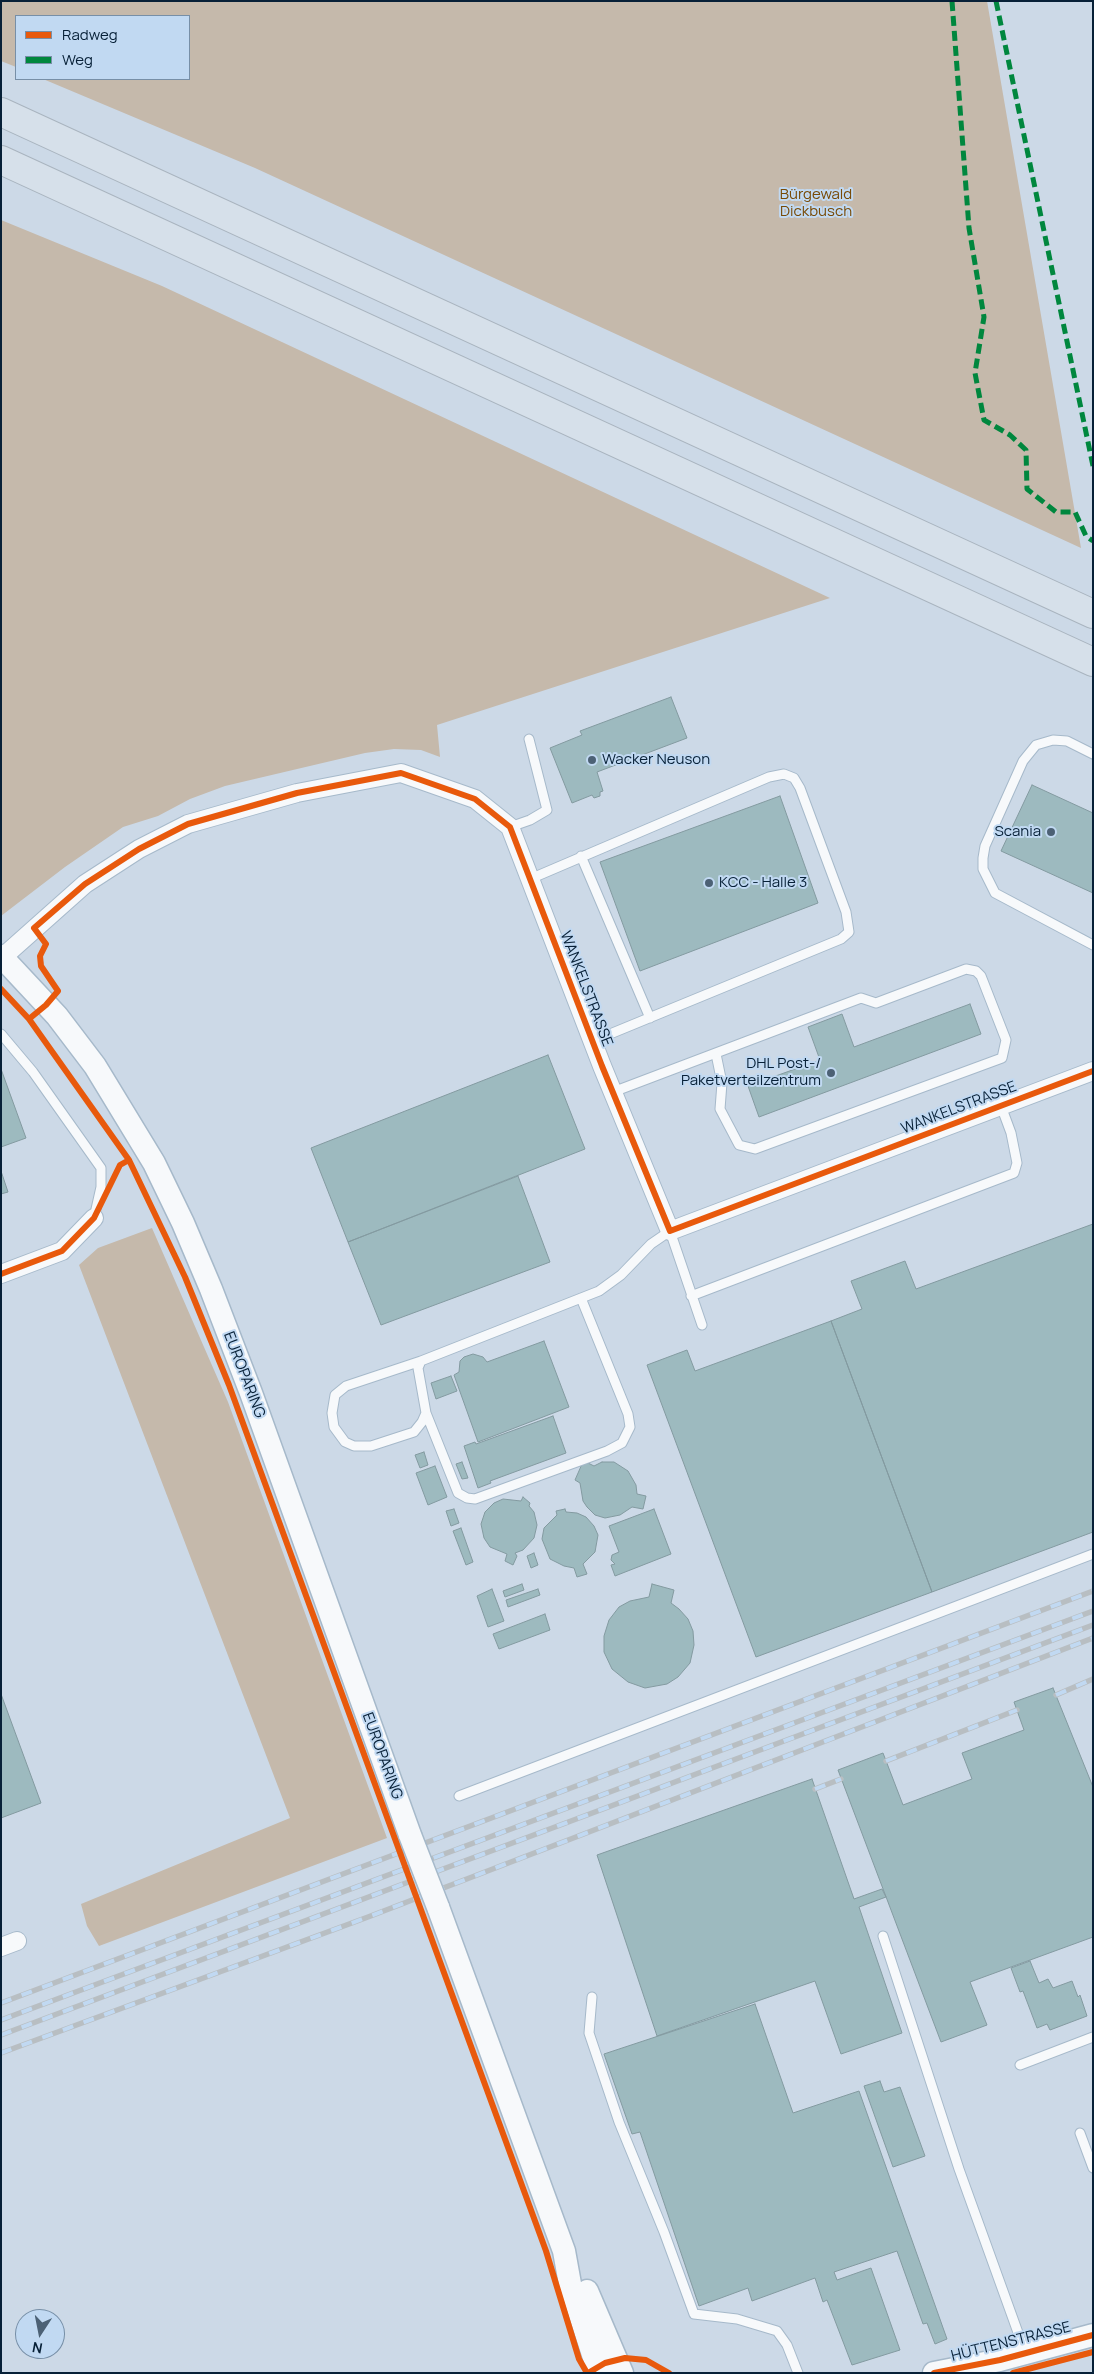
<!DOCTYPE html>
<html>
<head>
<meta charset="utf-8">
<style>
	body { margin:0 }
	#map { position:relative; width:1094px; height:2374px; overflow:hidden; background:#ccd9e7; font-family:Manrope,sans-serif }
	canvas { display:block }
	.frame { position:absolute; inset:0; border:2px solid #072037; pointer-events:none }
	.legend { position:absolute; left:15px; top:15px; width:175px; height:65px; box-sizing:border-box; background:#c1d9f2; border:1px solid #778fa7; margin:0; padding:6px 9px; list-style:none; font-size:15px; color:#072037 }
	.legend li { display:flex; align-items:center; gap:10px; height:25px }
	.legend b { width:25px; border:1px solid #778fa7 }
	.north { position:absolute; left:15px; top:2309px; width:50px; height:50px; box-sizing:border-box; background:#c1d9f2; border:1px solid #778fa7; border-radius:50%; rotate:191deg; font-size:14px; font-weight:700; line-height:20px; text-align:center; color:#072037 }
	.north::after { content:''; display:block; margin:auto; width:18px; height:22px; background:#4c6175; clip-path:polygon(50% 0,100% 100%,50% 72%,0 100%) }
</style>
</head>
<body>
<div id="map">
<canvas width="1094" height="2374"></canvas>
<div class="frame"></div>
<ul class="legend">
<li><b style="height:6px;background:#e8590c"></b>Radweg</li>
<li><b style="height:6px;background:#00873e"></b>Weg</li>
</ul>
<div class="north">N</div>
</div>
<script>
const context = document.querySelector('canvas').getContext('2d');
context.lineJoin = 'round';
function paint(path, color) { context.fillStyle = color; context.fill(path, 'evenodd'); }
const shape = rows => new Path2D(rows.map(r => 'M' + r).join(''));
function trace(path, color, width, dash) { context.strokeStyle = color; context.lineWidth = width; context.lineCap = dash ? 'butt' : 'round'; context.setLineDash(dash || []); context.stroke(path); }
function label(font, color, halo, rows, align = 'center') {
  context.font = font + ' Manrope,sans-serif'; context.lineWidth = 4; context.setLineDash([]); context.textBaseline = 'middle'; context.strokeStyle = halo; context.fillStyle = color; for (const [text, x, y, turn = 0] of rows) {
    context.save(); context.translate(x, y); context.rotate((+turn || 0) * Math.PI / 180); context.textAlign = isNaN(turn) ? turn : align; if (halo) context.strokeText(text, 0, 0); context.fillText(text, 0, 0); context.restore();
  }
}
paint(shape([
	[1,1,987,1,1081,548,255,168,43,79,189,79,189,16,16,16,16,67,1,61],
	[1,220,162,286,830,598,437,725,440,757,421,750,394,749,365,753,225,786,190,799,158,816,123,827,65,867,1,916],
	[152,1228,228,1402,387,1838,99,1946,87,1926,81,1904,290,1818,79,1265,98,1248]
]), '#c5b9ab');
const building = shape([
	[671,697,687,738,597,772,603,791,600,792,600,796,594,798,592,795,572,803,550,748,582,735,580,731,671,697],
	[1032,785,1093,813,1093,893,1001,851,1032,785],
	[780,796,818,903,640,971,600,862,780,796],
	[970,1004,981,1034,759,1117,748,1086,820,1060,808,1027,842,1014,854,1047,970,1004],
	[548,1055,585,1149,348,1242,311,1148,548,1055],
	[1,1069,26,1138,1,1147,1,1069],
	[1,1171,8,1192,1,1194,1,1171],
	[518,1176,550,1262,381,1325,348,1242,518,1176],
	[1093,1224,1093,1532,932,1592,831,1321,862,1309,851,1281,905,1261,916,1289,1093,1224],
	[831,1321,932,1592,756,1657,647,1365,687,1350,695,1371,831,1321],
	[544,1341,569,1407,478,1442,454,1375,459,1372,460,1361,464,1357,473,1354,483,1357,487,1362,544,1341],
	[451,1376,457,1391,436,1399,431,1383,451,1376],
	[553,1416,566,1453,490,1481,491,1483,478,1488,464,1446,475,1442,476,1444,553,1416],
	[424,1452,428,1465,420,1468,415,1455,424,1452],
	[462,1462,468,1478,462,1479,456,1464,462,1462],
	[602,1462,614,1462,628,1471,636,1485,637,1494,646,1496,643,1509,632,1507,620,1515,605,1518,595,1515,587,1507,583,1501,580,1483,575,1480,582,1464,588,1463,594,1466,602,1462],
	[435,1466,447,1497,428,1505,416,1473,435,1466],
	[523,1497,530,1503,529,1506,534,1512,537,1525,534,1538,523,1550,515,1553,517,1556,513,1565,505,1561,507,1554,490,1547,484,1538,481,1524,485,1512,494,1503,503,1499,521,1501,523,1497],
	[454,1509,459,1523,451,1526,446,1511,454,1509],
	[565,1509,566,1512,577,1513,586,1517,594,1526,598,1535,595,1552,583,1564,587,1574,577,1577,574,1568,564,1566,550,1559,542,1539,544,1528,557,1515,556,1511,565,1509],
	[654,1509,671,1554,615,1576,611,1565,615,1564,611,1560,612,1555,619,1552,609,1526,654,1509],
	[461,1528,473,1562,466,1565,453,1531,461,1528],
	[534,1553,538,1565,531,1568,527,1556,534,1553],
	[522,1584,524,1590,505,1597,503,1591,522,1584],
	[652,1584,674,1590,671,1603,679,1609,688,1619,693,1631,694,1645,690,1663,678,1677,667,1684,645,1688,628,1682,612,1669,604,1652,604,1636,609,1620,619,1607,630,1601,649,1597,652,1584],
	[492,1589,504,1621,488,1627,477,1596,492,1589],
	[538,1589,540,1595,508,1607,506,1600,538,1589],
	[545,1614,550,1630,499,1649,493,1634,545,1614],
	[1053,1688,1093,1787,1093,1937,970,1982,987,2025,941,2042,838,1770,883,1753,903,1805,972,1779,962,1753,1024,1730,1014,1702,1053,1688],
	[1,1694,41,1803,1,1818,1,1694],
	[812,1779,854,1899,882,1889,886,1897,859,1907,902,2033,841,2054,815,1981,657,2036,597,1855,812,1779],
	[1030,1961,1039,1983,1048,1979,1053,1988,1072,1981,1078,1997,1080,1995,1087,2016,1050,2030,1047,2024,1037,2028,1023,1991,1020,1992,1011,1968,1030,1961],
	[755,2004,793,2113,859,2091,947,2339,935,2344,927,2323,923,2324,897,2251,834,2272,837,2280,871,2268,900,2350,852,2365,827,2300,823,2302,815,2278,752,2301,748,2288,699,2306,640,2132,632,2134,604,2054,755,2004],
	[880,2081,884,2092,900,2087,925,2156,893,2167,864,2086,880,2081]
]);
paint(building, '#9dbabf');
trace(building, '#839aa0', 1);
const service = shape([
	[1093,754,1067,741,1053,740,1036,745,1023,761,985,846,983,858,983,869,995,893,1093,945],
	[510,827,530,820,547,810,529,739],
	[581,856,650,1018],
	[530,879,769,777,784,774,794,778,800,788,846,912,849,932,841,939,593,1041],
	[1,1034,33,1072,101,1168,101,1187,94,1218],
	[613,1092,861,998,876,1003,966,969,976,971,981,976,1006,1040,1002,1058,755,1149,739,1145,720,1109,722,1083,716,1054],
	[691,1296,1014,1173,1017,1163,1011,1133,1001,1106],
	[421,1361,346,1386,335,1395,332,1413,334,1427,345,1442,354,1446,371,1446,414,1432,422,1422,426,1413,418,1368,421,1361,599,1291,621,1275,651,1244,670,1231,702,1325],
	[426,1413,458,1493,467,1498,475,1499,607,1451,622,1443,630,1427,628,1414,581,1298],
	[459,1796,1093,1554],
	[883,1936,959,2169,1025,2352],
	[592,1997,589,2033,619,2122,664,2232,694,2314,737,2319,777,2331,787,2345,798,2373],
	[1020,2065,1093,2037],
	[1080,2133,1093,2168]
]);
const minor = shape([
	[3,957,85,884,139,849,188,824,297,793,401,773,475,799,510,827,602,1066,670,1231,1093,1071],
	[1,1274,62,1251,94,1218],
	[1,1947,17,1941]
]);
const tertiary = shape([
	[1,956,57,1016,95,1066,154,1163,183,1223,211,1289,251,1393,410,1835],
	[438,1907,564,2251,570,2284,599,2373],
	[587,2291,622,2373],
	[934,2373,1000,2360,1093,2335]
]);
const motorway = shape([
	[1,112,1093,614],
	[1,160,1093,662]
]);
trace(service, '#a6b9ca', 11);
trace(minor, '#a6b9ca', 20);
trace(tertiary, '#a6b9ca', 25);
trace(motorway, '#a9b4bf', 30);
trace(shape([
	[44,970,40,956,45,943]
]), '#b4bbc3', 3, [2.5, 4]);
trace(service, '#f7f9fb', 9);
trace(minor, '#f7f9fb', 18);
trace(tertiary, '#f7f9fb', 22);
trace(motorway, '#d6e0ea', 28);
const rail = shape([
	[1056,1695,1093,1679],
	[886,1761,1017,1710],
	[815,1789,841,1779],
	[1,2003,1093,1591],
	[1,2020,1093,1611],
	[1,2035,1093,1625],
	[1,2053,368,1917,1093,1638]
]);
trace(rail, '#b8bec2', 5.5);
trace(rail, '#c1d9f2', 4, [11]);
const tertiaryBridge = shape([
	[410,1835,438,1907]
]);
trace(tertiaryBridge, '#a6b9ca', 25, []);
trace(tertiaryBridge, '#f7f9fb', 22);
trace(shape([
	[952,1,969,228,984,317,975,373,984,420,1010,435,1026,450,1027,489,1056,512,1075,512,1086,536,1093,541],
	[996,1,1093,466]
]), '#00873e', 5, [10, 5]);
trace(shape([
	[1,989,29,1019,129,1160,185,1277,229,1385,380,1798,546,2251,579,2359,587,2373],
	[29,1019,46,1005,58,991,41,966,40,956,46,944,34,928,85,884,139,849,188,824,297,793,401,773,475,799,510,827,602,1066,670,1231,1093,1071],
	[1,1274,62,1251,94,1218,120,1165,129,1160],
	[588,2373,605,2363,625,2358,646,2360,669,2373],
	[934,2373,1000,2360,1093,2335],
	[1013,2373,1093,2352]
]), '#e8590c', 6);
for (const [x, y, r, color] of [
	[592,760,5,"#4c6175"],
	[1051,832,5,"#4c6175"],
	[709,883,5,"#4c6175"],
	[831,1073,5,"#4c6175"]
]) { const dot = new Path2D(); dot.arc(x, y, r, 0, 2 * Math.PI); context.fillStyle = color; context.fill(dot); trace(dot, '#c1d9f2', 2); }
label('15px', '#784a06', '#c1d9f2', [
	["Bürgewald",816,195],
	["Dickbusch",816,212]
]);
label('15px', '#072037', '#c1d9f2', [
	["Wacker Neuson",602,760],
	["Scania",1041,832,"right"],
	["KCC - Halle 3",719,883],
	["DHL Post-/",821,1064,"right"],
	["Paketverteilzentrum",821,1081,"right"]
], 'left');
label('15px', '#072037', '#c1d9f2', [
	["WANKELSTRASSE",586,989,69],
	["WANKELSTRASSE",959,1108,-21],
	["EUROPARING",244,1375,69],
	["EUROPARING",382,1756,70],
	["HÜTTENSTRASSE",1011,2342,-14]
]);
</script>
</body>
</html>
